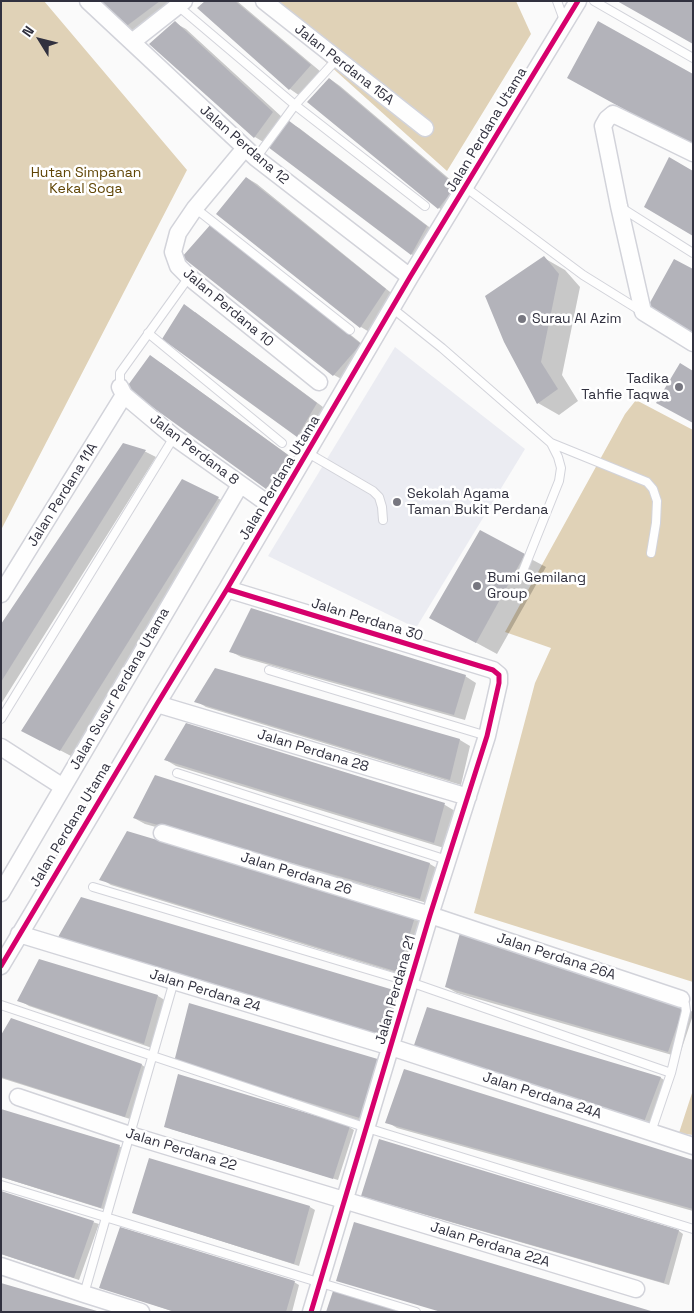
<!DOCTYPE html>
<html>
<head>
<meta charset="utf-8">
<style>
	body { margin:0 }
	#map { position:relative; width:694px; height:1313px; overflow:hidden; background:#fafafa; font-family:"Space Grotesk",sans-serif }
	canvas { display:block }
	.frame { position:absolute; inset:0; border:2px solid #31313f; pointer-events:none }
	.north { position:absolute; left:15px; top:15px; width:50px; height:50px; -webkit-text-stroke:4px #fff; paint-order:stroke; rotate:306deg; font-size:14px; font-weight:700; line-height:20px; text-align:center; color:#31313f }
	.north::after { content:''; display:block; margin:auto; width:18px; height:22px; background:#31313f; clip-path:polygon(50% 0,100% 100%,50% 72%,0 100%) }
</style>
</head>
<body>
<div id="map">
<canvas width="694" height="1313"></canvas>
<div class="frame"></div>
<div class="north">N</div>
</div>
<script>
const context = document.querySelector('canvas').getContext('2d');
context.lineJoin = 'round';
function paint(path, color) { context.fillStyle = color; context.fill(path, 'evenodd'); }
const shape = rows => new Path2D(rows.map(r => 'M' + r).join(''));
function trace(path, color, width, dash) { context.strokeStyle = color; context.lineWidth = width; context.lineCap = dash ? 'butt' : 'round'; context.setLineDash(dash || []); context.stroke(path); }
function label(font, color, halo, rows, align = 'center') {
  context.font = font + ' "Space Grotesk",sans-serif'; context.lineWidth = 5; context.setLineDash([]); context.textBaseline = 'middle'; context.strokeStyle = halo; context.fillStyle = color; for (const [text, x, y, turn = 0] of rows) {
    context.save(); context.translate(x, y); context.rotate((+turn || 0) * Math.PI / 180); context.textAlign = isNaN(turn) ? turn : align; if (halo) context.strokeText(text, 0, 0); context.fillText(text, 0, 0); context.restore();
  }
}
paint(shape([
	[395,347,525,449,416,628,268,556]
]), '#ebecf2');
paint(shape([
	[1,1,44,1,187,170,1,530],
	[258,1,516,1,531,34,447,171],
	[636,400,693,430,693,982,474,913,535,683,551,648,505,632,625,414],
	[693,1090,693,1135,679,1133]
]), '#e0d2b7');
paint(shape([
	[102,1,178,1,136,33,125,27],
	[207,1,237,1,321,72,300,96,290,89,199,8],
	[175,23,186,29,283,118,265,143,255,137],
	[330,79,340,86,466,193,449,214,439,208,309,102],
	[288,122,299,128,437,233,422,260,411,254],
	[247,178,257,184,395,296,371,333,361,327,218,214],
	[221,232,371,351,345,381,334,375],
	[544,258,565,270,580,287,562,375,578,401,559,415,538,403,505,341],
	[195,312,327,410,309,442,164,338],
	[161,363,298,462,277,494,128,388],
	[124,444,146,452,156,457,1,704,1,626],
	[182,480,229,504,71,756,33,736],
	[480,532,546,567,497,654,451,629],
	[230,651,465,676,476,683,465,720,241,657],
	[216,670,460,740,470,746,461,785,206,707,196,701],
	[186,724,445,805,455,811,444,848,176,766,166,760],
	[134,818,430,864,440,870,431,904,145,824],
	[101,879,415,918,425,925,409,977,111,885],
	[82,898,397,992,408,998,392,1042,70,943,59,937],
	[446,987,683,1007,693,1012,693,1015,679,1057,457,993],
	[158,996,168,1002,155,1049,29,1006,19,1000],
	[190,1004,373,1125,186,1067],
	[428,1009,661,1078,671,1084,655,1127],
	[1,1037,142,1065,146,1068,130,1119,1,1078],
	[387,1122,693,1161,693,1211,397,1128],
	[166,1126,349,1127,354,1130,338,1180,171,1129],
	[119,1146,124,1149,106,1210,1,1177],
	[149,1160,310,1207,315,1210,299,1266,134,1213],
	[1,1193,99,1224,79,1280,1,1254],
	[362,1195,679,1231,683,1234,669,1285,367,1198],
	[294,1282,299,1285,292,1312,175,1312,100,1287]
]), '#0003');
paint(shape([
	[100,1,160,1,124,28],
	[205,1,235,1,311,65,289,90,197,8],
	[617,1,693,1,693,44],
	[175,21,273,112,254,138,149,44],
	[598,21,693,74,693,147,567,78],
	[329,78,456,186,438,209,307,102],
	[288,120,427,226,411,255,268,147],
	[669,157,693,171,693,236,644,207],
	[246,177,386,289,360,328,216,214],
	[211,224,361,344,333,376,182,257],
	[544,256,559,274,541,362,558,389,537,404,504,342,485,296],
	[674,259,693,269,693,335,647,308],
	[184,304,317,403,297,437,162,339],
	[150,355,288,455,266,489,126,388],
	[680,363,693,371,693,423,656,403],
	[123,443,146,450,1,682,1,624],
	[182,479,219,497,60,751,21,731],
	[480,530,525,554,476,643,429,618],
	[251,608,466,675,454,715,229,652],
	[215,668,460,739,450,780,194,702],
	[186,723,445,803,434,843,164,760],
	[155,775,430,863,420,899,133,818],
	[127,831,415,917,398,972,99,880],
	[81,897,397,991,382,1037,58,937],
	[460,933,684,1006,668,1052,445,987],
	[39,959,158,995,144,1044,17,1001],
	[189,1003,381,1060,363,1119,174,1062],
	[427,1007,661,1077,644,1122,412,1051],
	[11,1018,142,1064,125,1117,1,1077,1,1035],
	[404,1069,693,1160,693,1209,385,1123],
	[178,1074,350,1126,333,1179,164,1127],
	[1,1109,120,1145,101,1208,1,1177],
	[379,1139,679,1230,664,1283,361,1196],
	[149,1158,310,1206,294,1264,132,1213],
	[1,1191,94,1221,74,1278,1,1254],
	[354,1222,651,1311,651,1312,441,1312,336,1281],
	[120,1227,295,1281,286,1312,175,1312,99,1288],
	[1,1283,97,1311,97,1312,1,1312],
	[333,1291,399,1311,399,1312,326,1312]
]), '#b3b3ba');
const service = shape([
	[557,1,564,20],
	[594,1,693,58],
	[178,6,295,105,425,206],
	[256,158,295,105,336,60],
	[465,187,583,275,641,311],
	[620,207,693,253],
	[195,208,350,330],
	[392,308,442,348,551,443,558,457,561,468,559,481,521,576],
	[148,333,282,443],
	[120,385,120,373,189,277],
	[551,443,647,482,653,489,657,501,656,523,651,553],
	[308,453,373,491,379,497,382,507,383,520],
	[269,670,487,736],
	[1,719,174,437],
	[177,773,447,860],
	[93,887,410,982,671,1073],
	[1,1005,367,1128,693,1229],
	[651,1132,671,1073,686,1011,685,1004,681,999],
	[1,1185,416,1312],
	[84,1294,174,981]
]);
const minor = shape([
	[88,1,256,158,410,277],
	[264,1,425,128],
	[132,42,184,1],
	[245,148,195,208,178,233,173,252,178,266,189,277,319,382],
	[693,153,613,114,607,119,603,126,619,206,643,312,693,343],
	[120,387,124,395,174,437,274,508],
	[227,589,493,670,499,675,499,683,487,736,430,915,311,1312],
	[1,594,124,395],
	[157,704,468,797],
	[1,747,63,787],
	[162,833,430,915,681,999],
	[1,893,240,485],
	[19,934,391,1047,693,1146],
	[1,966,157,704,227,589,410,277,578,1],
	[18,1097,130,1135,636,1289],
	[1,1266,84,1294,141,1312]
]);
trace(service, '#d2d3da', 10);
trace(minor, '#d2d3da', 19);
trace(service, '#fefefe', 8);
trace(minor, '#fefefe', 16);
trace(shape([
	[227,589,493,670,499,675,499,683,487,736,430,915,311,1312],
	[1,966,157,704,227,589,410,277,578,1]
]), '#d6006c', 5);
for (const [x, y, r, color] of [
	[522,319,5,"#777780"],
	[679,387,5,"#777780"],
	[397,502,5,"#777780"],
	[477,586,5,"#777780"]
]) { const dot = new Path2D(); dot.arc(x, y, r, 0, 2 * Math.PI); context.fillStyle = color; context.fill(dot); trace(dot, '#fff', 2); }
label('14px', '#31313f', '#fff', [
	["Jalan Perdana 15A",344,65,38],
	["Jalan Perdana Utama",487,130,-59],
	["Jalan Perdana 12",244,145,41],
	["Jalan Perdana 10",228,308,40],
	["Jalan Perdana 8",194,450,37],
	["Jalan Perdana Utama",280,478,-59],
	["Jalan Perdana 11A",63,495,-58],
	["Jalan Perdana 30",367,620,17],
	["Jalan Susur Perdana Utama",120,689,-60],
	["Jalan Perdana 28",313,751,17],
	["Jalan Perdana Utama",71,825,-59],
	["Jalan Perdana 26",296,874,17],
	["Jalan Perdana 26A",556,957,18],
	["Jalan Perdana 21",396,990,-74],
	["Jalan Perdana 24",205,991,17],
	["Jalan Perdana 24A",542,1096,18],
	["Jalan Perdana 22",181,1150,17],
	["Jalan Perdana 22A",490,1245,17]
]);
label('14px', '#604505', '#fff', [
	["Hutan Simpanan",86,173],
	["Kekal Soga",86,189]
]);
label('14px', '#31313f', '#fff', [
	["Surau Al Azim",532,319],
	["Tadika",669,379,"right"],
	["Tahfie Taqwa",669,395,"right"],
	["Sekolah Agama",407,494],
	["Taman Bukit Perdana",407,510],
	["Bumi Gemilang",487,578],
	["Group",487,594]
], 'left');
</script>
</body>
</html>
